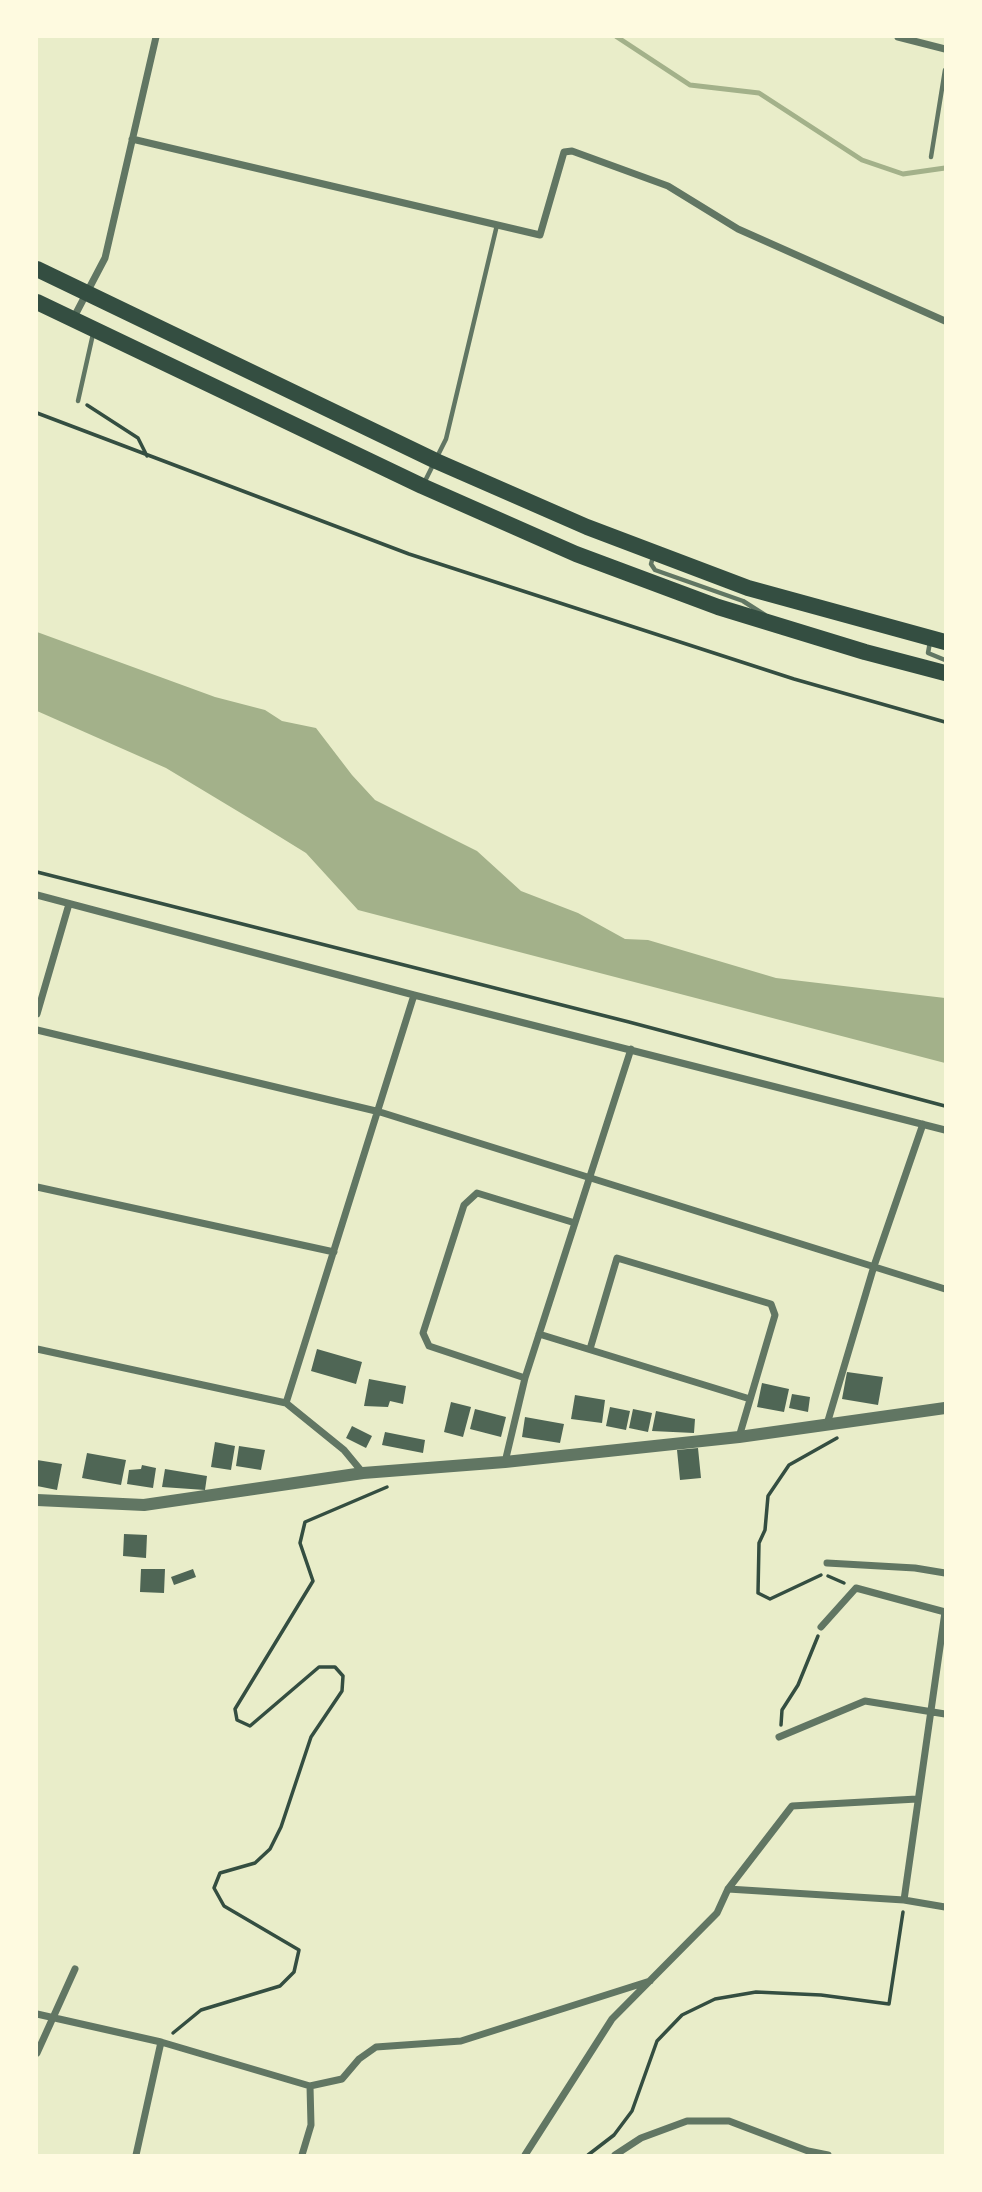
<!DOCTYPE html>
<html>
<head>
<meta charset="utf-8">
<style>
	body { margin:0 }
	#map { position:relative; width:982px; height:2192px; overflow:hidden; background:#e9edc9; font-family:Merriweather,serif }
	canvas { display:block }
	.frame { position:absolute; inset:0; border:38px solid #fefae0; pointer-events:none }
</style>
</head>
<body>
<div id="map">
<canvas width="982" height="2192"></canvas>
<div class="frame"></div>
</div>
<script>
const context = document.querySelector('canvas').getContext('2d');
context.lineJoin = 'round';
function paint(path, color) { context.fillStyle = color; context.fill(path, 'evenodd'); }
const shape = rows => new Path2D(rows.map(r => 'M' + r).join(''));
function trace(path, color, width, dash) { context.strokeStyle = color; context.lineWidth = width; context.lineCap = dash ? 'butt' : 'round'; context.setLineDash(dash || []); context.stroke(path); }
paint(shape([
	[37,632,215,697,265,710,282,721,316,728,352,775,375,800,477,851,521,891,578,913,625,939,648,940,776,978,945,998,945,1063,358,910,306,853,259,824,166,768,37,711]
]), '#a3b18a');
trace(shape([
	[617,37,690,85,759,93,862,160,903,174,945,168]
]), '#a3b18a', 5);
paint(shape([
	[317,1349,362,1362,356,1384,311,1371],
	[847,1372,883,1377,878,1405,842,1399],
	[369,1379,406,1386,403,1404,390,1401,388,1407,364,1406],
	[762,1383,789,1389,784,1412,757,1407],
	[792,1394,810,1397,808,1412,789,1408],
	[575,1395,605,1400,602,1423,571,1419],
	[451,1402,471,1407,463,1437,444,1432],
	[610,1407,630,1411,626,1430,606,1426],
	[475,1409,506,1417,501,1437,470,1429],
	[633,1409,652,1413,648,1432,629,1428],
	[656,1411,695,1419,694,1433,652,1431],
	[525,1417,564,1424,560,1443,522,1437],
	[352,1426,372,1436,366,1448,346,1438],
	[385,1432,425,1440,423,1453,382,1445],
	[215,1442,235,1446,231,1470,211,1467],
	[239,1446,265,1450,261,1470,236,1466],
	[698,1448,701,1478,680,1480,677,1450],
	[87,1453,126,1460,121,1485,82,1478],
	[37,1460,62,1464,57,1490,37,1486],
	[142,1465,156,1468,153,1488,127,1484,129,1470,141,1469],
	[165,1469,207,1476,205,1490,162,1487],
	[124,1534,147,1535,146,1558,123,1556],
	[141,1569,165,1569,164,1593,140,1592],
	[193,1569,196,1577,174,1585,171,1577]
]), '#4f6655');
trace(shape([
	[87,405,138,438,147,456],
	[37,413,409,554,794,679,945,722],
	[37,872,629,1022,945,1106],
	[821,1575,770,1599,758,1593,759,1543,765,1530,768,1496,789,1465,837,1438],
	[828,1576,844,1583],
	[781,1725,782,1710,798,1685,818,1636],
	[173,2033,201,2010,280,1986,294,1972,299,1950,224,1906,214,1888,220,1873,255,1863,270,1849,281,1827,311,1737,342,1691,343,1676,335,1667,319,1667,250,1726,237,1720,235,1709,313,1581,300,1543,305,1522,387,1487],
	[588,2155,614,2135,632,2111,657,2041,682,2015,715,1999,756,1992,821,1995,889,2004,903,1912]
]), '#344e41', 3.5);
trace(shape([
	[931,157,945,70],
	[78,401,93,334],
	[424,483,446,439,497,225],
	[653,557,651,564,655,570,743,601,765,615],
	[930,642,928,653,945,660]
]), '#617663', 4.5);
trace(shape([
	[898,37,945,49],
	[132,139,540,235,564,152,572,151,668,186,738,229,945,321],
	[73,319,105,258,156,37],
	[37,895,414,995,945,1130],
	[37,1014,69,904],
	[37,1030,380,1112,945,1289],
	[37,1187,334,1252],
	[539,1334,750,1399],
	[37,1349,286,1403,344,1450,363,1473],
	[590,1349,617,1258,771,1304,775,1315,739,1437],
	[525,1378,429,1346,423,1333,464,1205,477,1193,575,1223],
	[286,1403,414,995],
	[827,1424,874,1266,923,1124],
	[505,1462,525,1378,631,1049],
	[827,1563,915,1568,945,1573],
	[821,1627,856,1588,945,1612],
	[779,1737,865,1701,945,1714],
	[728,1889,904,1900,945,1907],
	[904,1900,945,1612],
	[37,2014,161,2042,310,2086,342,2079,359,2059,376,2047,461,2041,650,1981],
	[37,2053,75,1969],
	[136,2155,161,2042],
	[302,2155,311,2125,310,2086],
	[525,2155,612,2019,717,1913,728,1889,792,1806,917,1799],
	[615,2155,641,2138,687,2121,729,2121,808,2151,828,2155]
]), '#617663', 7);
trace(shape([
	[37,1500,144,1505,363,1473,505,1462,739,1437,945,1408]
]), '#617663', 12);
trace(shape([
	[37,269,436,461,587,527,748,588,945,642],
	[37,302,422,486,576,554,718,607,865,652,945,673]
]), '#344e41', 16);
</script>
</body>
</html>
